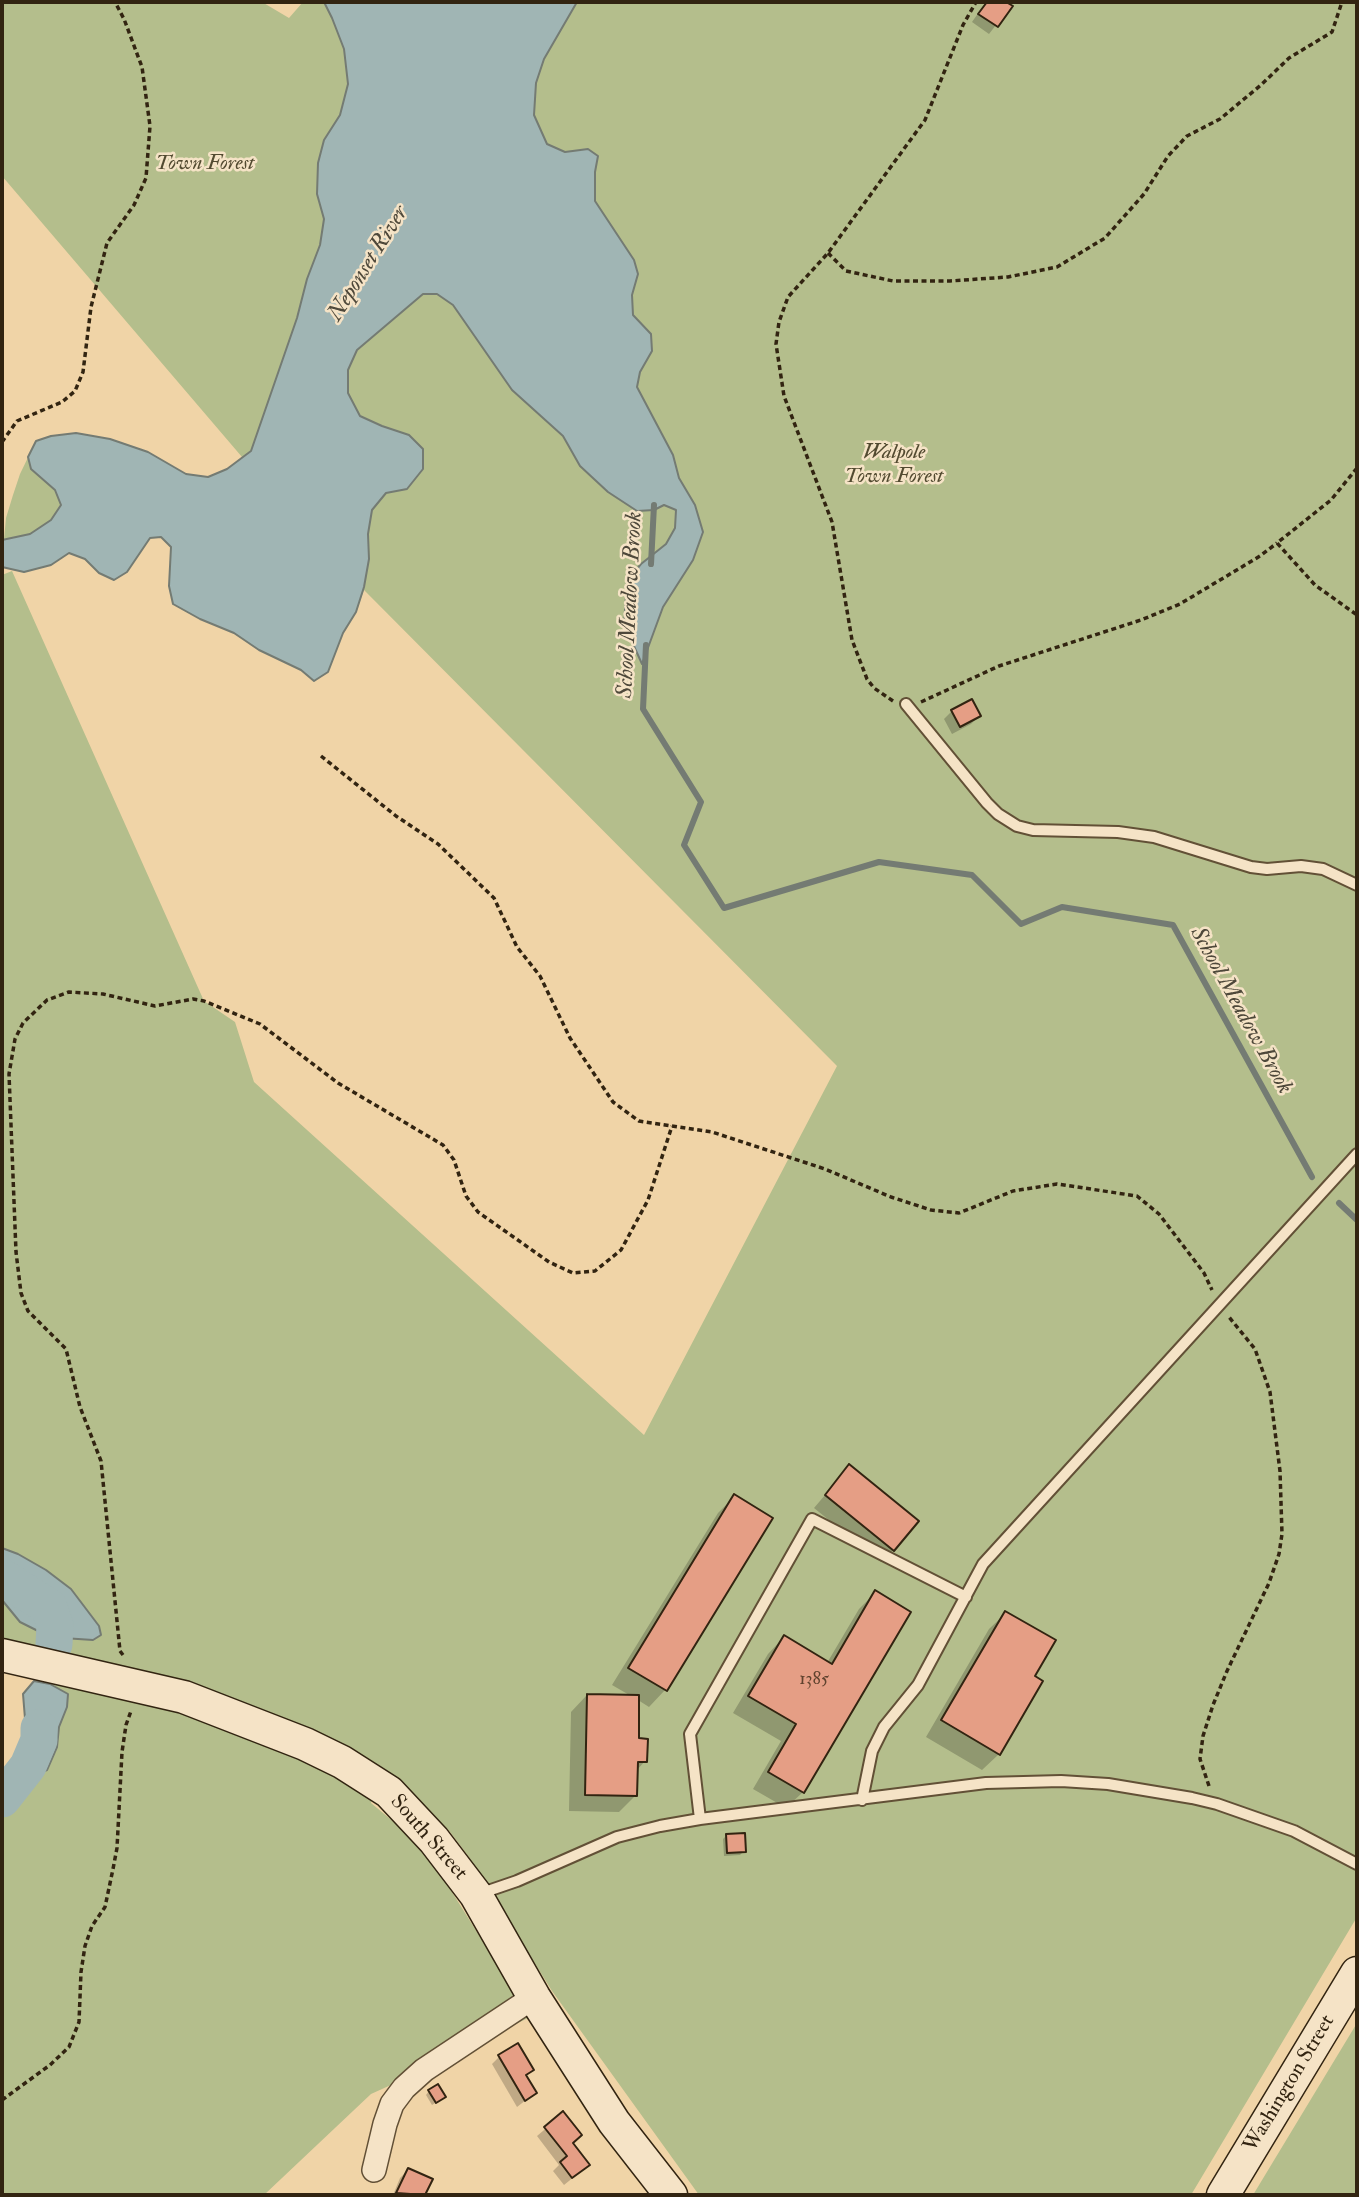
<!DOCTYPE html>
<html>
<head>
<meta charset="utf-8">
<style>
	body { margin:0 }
	#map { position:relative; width:1359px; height:2197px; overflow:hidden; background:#f0d4a7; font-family:"IM FELL Double Pica",serif }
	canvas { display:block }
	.frame { position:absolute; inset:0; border:4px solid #322411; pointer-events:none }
</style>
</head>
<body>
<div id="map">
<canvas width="1359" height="2197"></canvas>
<div class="frame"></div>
</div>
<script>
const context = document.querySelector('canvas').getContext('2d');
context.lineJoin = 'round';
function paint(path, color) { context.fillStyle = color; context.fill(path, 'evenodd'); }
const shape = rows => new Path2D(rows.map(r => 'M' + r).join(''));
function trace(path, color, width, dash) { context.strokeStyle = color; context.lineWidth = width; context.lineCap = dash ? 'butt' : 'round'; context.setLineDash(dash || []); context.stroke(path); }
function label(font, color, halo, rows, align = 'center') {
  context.font = font + ' "IM FELL Double Pica",serif'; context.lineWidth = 5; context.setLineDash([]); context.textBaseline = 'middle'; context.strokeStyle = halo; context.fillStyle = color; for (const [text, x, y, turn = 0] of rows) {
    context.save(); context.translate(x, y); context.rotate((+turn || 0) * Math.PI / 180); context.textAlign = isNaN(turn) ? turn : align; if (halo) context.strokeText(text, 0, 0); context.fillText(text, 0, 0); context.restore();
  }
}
paint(shape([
	[2,2,262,2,289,18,303,2,1357,2,1357,1917,1191,2195,699,2195,552,1991,468,1856,450,1832,418,1799,371,1763,373,1781,371,1803,401,1828,437,1868,530,2017,424,2070,371,2094,264,2195,2,2195,2,1799,28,1766,48,1666,2,1655,2,575,12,571,204,1001,235,1022,254,1082,644,1435,837,1066,364,590,356,612,343,633,328,672,314,681,301,670,259,650,234,633,200,619,173,604,169,586,171,547,161,537,150,538,127,572,114,580,99,573,85,559,68,552,227,469,242,457,2,176],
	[76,433,55,490,61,505,51,520,30,534,4,539,6,518,13,495,20,474,36,441,51,436],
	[1357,2023,1357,2195,1253,2195]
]), '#b4be8c');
const water = shape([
	[324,2,577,2,544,59,536,83,534,115,547,144,565,152,588,149,598,156,595,172,595,201,634,260,638,274,632,295,633,315,651,334,652,351,640,372,637,387,673,455,679,478,695,505,703,532,693,560,663,607,642,664,624,624,627,581,641,564,666,544,675,528,676,510,664,505,654,510,637,511,608,492,580,466,563,436,512,390,453,305,437,294,423,294,357,350,348,370,348,393,360,416,382,426,409,435,423,449,423,469,407,489,386,493,372,510,368,534,369,559,364,587,356,612,343,633,328,672,314,681,301,670,259,650,234,633,200,619,173,604,169,586,171,547,161,537,150,538,127,572,114,580,99,573,85,559,69,553,51,565,24,572,2,567,2,540,30,534,51,520,61,505,55,490,31,469,28,457,36,441,51,436,76,433,110,439,148,452,186,474,208,477,227,469,251,451,297,318,307,279,320,245,324,219,317,194,318,163,324,140,340,115,348,84,344,49,332,18,324,2],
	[2,1548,18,1554,46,1570,71,1589,99,1626,101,1635,93,1640,63,1638,38,1631,20,1622,2,1600,2,1548],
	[34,1681,50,1684,68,1694,67,1707,59,1727,57,1747,47,1770,32,1776,14,1769,16,1753,26,1731,23,1694,34,1681]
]);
paint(water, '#a0b5b4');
trace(water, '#747b73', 2);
paint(shape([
	[986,2,1003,2,1010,7,989,34,972,22],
	[952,711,979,716,971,724,952,734,944,719],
	[849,1467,893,1550,881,1562,814,1508],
	[735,1496,771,1518,665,1690,649,1707,638,1700,637,1740,645,1761,636,1771,635,1796,619,1812,569,1811,571,1712,587,1695,631,1696,612,1685,718,1513],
	[875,1593,803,1792,786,1808,753,1789,781,1741,733,1713,768,1654,784,1637,827,1663,859,1609],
	[1006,1613,1033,1677,999,1754,982,1770,926,1737,989,1629],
	[726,1836,744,1851,740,1855,724,1856,723,1839],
	[499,2057,532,2070,525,2076,535,2093,517,2107,492,2064],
	[429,2091,440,2100,432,2105,426,2095],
	[563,2114,580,2172,564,2185,553,2171,559,2165,537,2136],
	[408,2170,430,2180,423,2195,393,2195,400,2178]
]), '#0003');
trace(shape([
	[651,564,654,505],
	[646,645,643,709,701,802,684,845,724,908,879,862,972,875,1021,924,1062,907,1173,925,1312,1177],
	[1339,1203,1357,1220]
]), '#747b73', 6);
trace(shape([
	[2,1577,49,1607,55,1625,54,1644],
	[2,1799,28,1766,39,1740,39,1728]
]), '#a0b5b4', 37);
const building = shape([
	[987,2,1006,2,1013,6,998,27,978,14,987,2],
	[972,699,981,716,960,727,951,710,972,699],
	[849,1464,919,1521,894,1551,825,1495,849,1464],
	[734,1494,773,1518,667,1691,628,1668,734,1494],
	[875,1590,911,1612,804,1793,768,1772,796,1724,748,1696,784,1635,832,1664,875,1590],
	[1005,1611,1056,1640,1035,1676,1043,1681,1000,1755,941,1720,1005,1611],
	[587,1694,639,1695,639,1738,648,1739,647,1762,638,1762,637,1796,585,1795,587,1694],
	[745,1833,746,1852,727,1853,726,1834,745,1833],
	[518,2043,534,2070,526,2075,537,2093,525,2101,498,2055,518,2043],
	[438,2084,446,2097,436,2103,428,2090,438,2084],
	[563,2111,582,2135,573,2143,590,2165,572,2178,560,2162,567,2156,544,2127,563,2111],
	[408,2168,433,2179,425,2195,396,2193,408,2168]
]);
paint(building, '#e59e85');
trace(building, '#322411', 2);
const lane = shape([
	[906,704,987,803,998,814,1017,826,1033,830,1118,832,1154,837,1251,867,1267,869,1301,866,1323,869,1357,885],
	[862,1800,872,1751,884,1727,918,1685,983,1564,1357,1154],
	[700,1819,690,1734,812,1519,966,1597],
	[479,1894,517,1881,617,1837,660,1826,700,1819,986,1783,1061,1781,1108,1784,1192,1798,1217,1804,1294,1831,1357,1864]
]);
const street = shape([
	[374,2170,385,2124,392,2104,404,2088,424,2070,534,1997]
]);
const secondary = shape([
	[2,1655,184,1697,305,1744,342,1762,389,1792,434,1840,476,1895,534,1997,614,2122,671,2195],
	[1223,2195,1357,1973]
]);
trace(lane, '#625036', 14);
trace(street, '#625036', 26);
trace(secondary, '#322411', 35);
trace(shape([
	[828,253,846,271,893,281,950,281,1008,277,1057,267,1105,238,1144,194,1168,156,1187,136,1220,119,1261,85,1289,58,1332,32,1342,2],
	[2,442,17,421,62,402,75,391,83,372,91,307,107,243,134,205,146,178,150,126,142,67,124,19,115,2],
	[1357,468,1331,500,1277,543,1315,585,1357,615],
	[893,701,874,688,867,679,852,640,832,522,784,396,776,344,779,322,788,297,828,253,925,120,963,25,976,2],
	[921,702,999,666,1141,620,1180,604,1260,556,1277,543],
	[321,756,396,816,438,844,494,898,517,947,540,976,570,1038,613,1102,639,1121,712,1132,825,1169,891,1197,931,1210,959,1213,1013,1191,1057,1184,1137,1196,1159,1214,1204,1273,1212,1290],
	[123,1655,120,1651,101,1461,80,1407,66,1349,28,1311,21,1293,16,1252,9,1074,15,1039,23,1023,47,1000,69,992,103,994,155,1006,193,999,204,1001,260,1024,338,1083,443,1145,454,1160,466,1196,478,1212,549,1262,573,1273,595,1271,621,1250,648,1200,672,1126],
	[1209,1786,1200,1759,1203,1736,1213,1705,1227,1671,1269,1583,1279,1554,1282,1534,1280,1471,1270,1392,1255,1349,1229,1317],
	[2,2100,50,2065,69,2047,79,2022,81,1972,85,1946,92,1926,105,1907,113,1869,117,1848,122,1752,126,1725,131,1711]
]), '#322411', 3.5, [5, 3.5]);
trace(lane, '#f5e3c6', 10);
trace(street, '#f5e3c6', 23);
trace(secondary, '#f5e3c6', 32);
label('18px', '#5f422e', null, [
	["1385",814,1680]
]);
label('italic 21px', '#524a30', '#f5e3c6', [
	["Town Forest",205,164],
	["Walpole",894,453],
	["Town Forest",894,477]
]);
label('21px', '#322411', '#f5e3c6', [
	["South Street",428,1838,49],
	["Washington Street",1290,2084,-59]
]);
label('italic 23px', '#4e483a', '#f5e3c6', [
	["Neponset River",369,264,-58],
	["School Meadow Brook",631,605,-87],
	["School Meadow Brook",1240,1011,61]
]);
</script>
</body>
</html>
